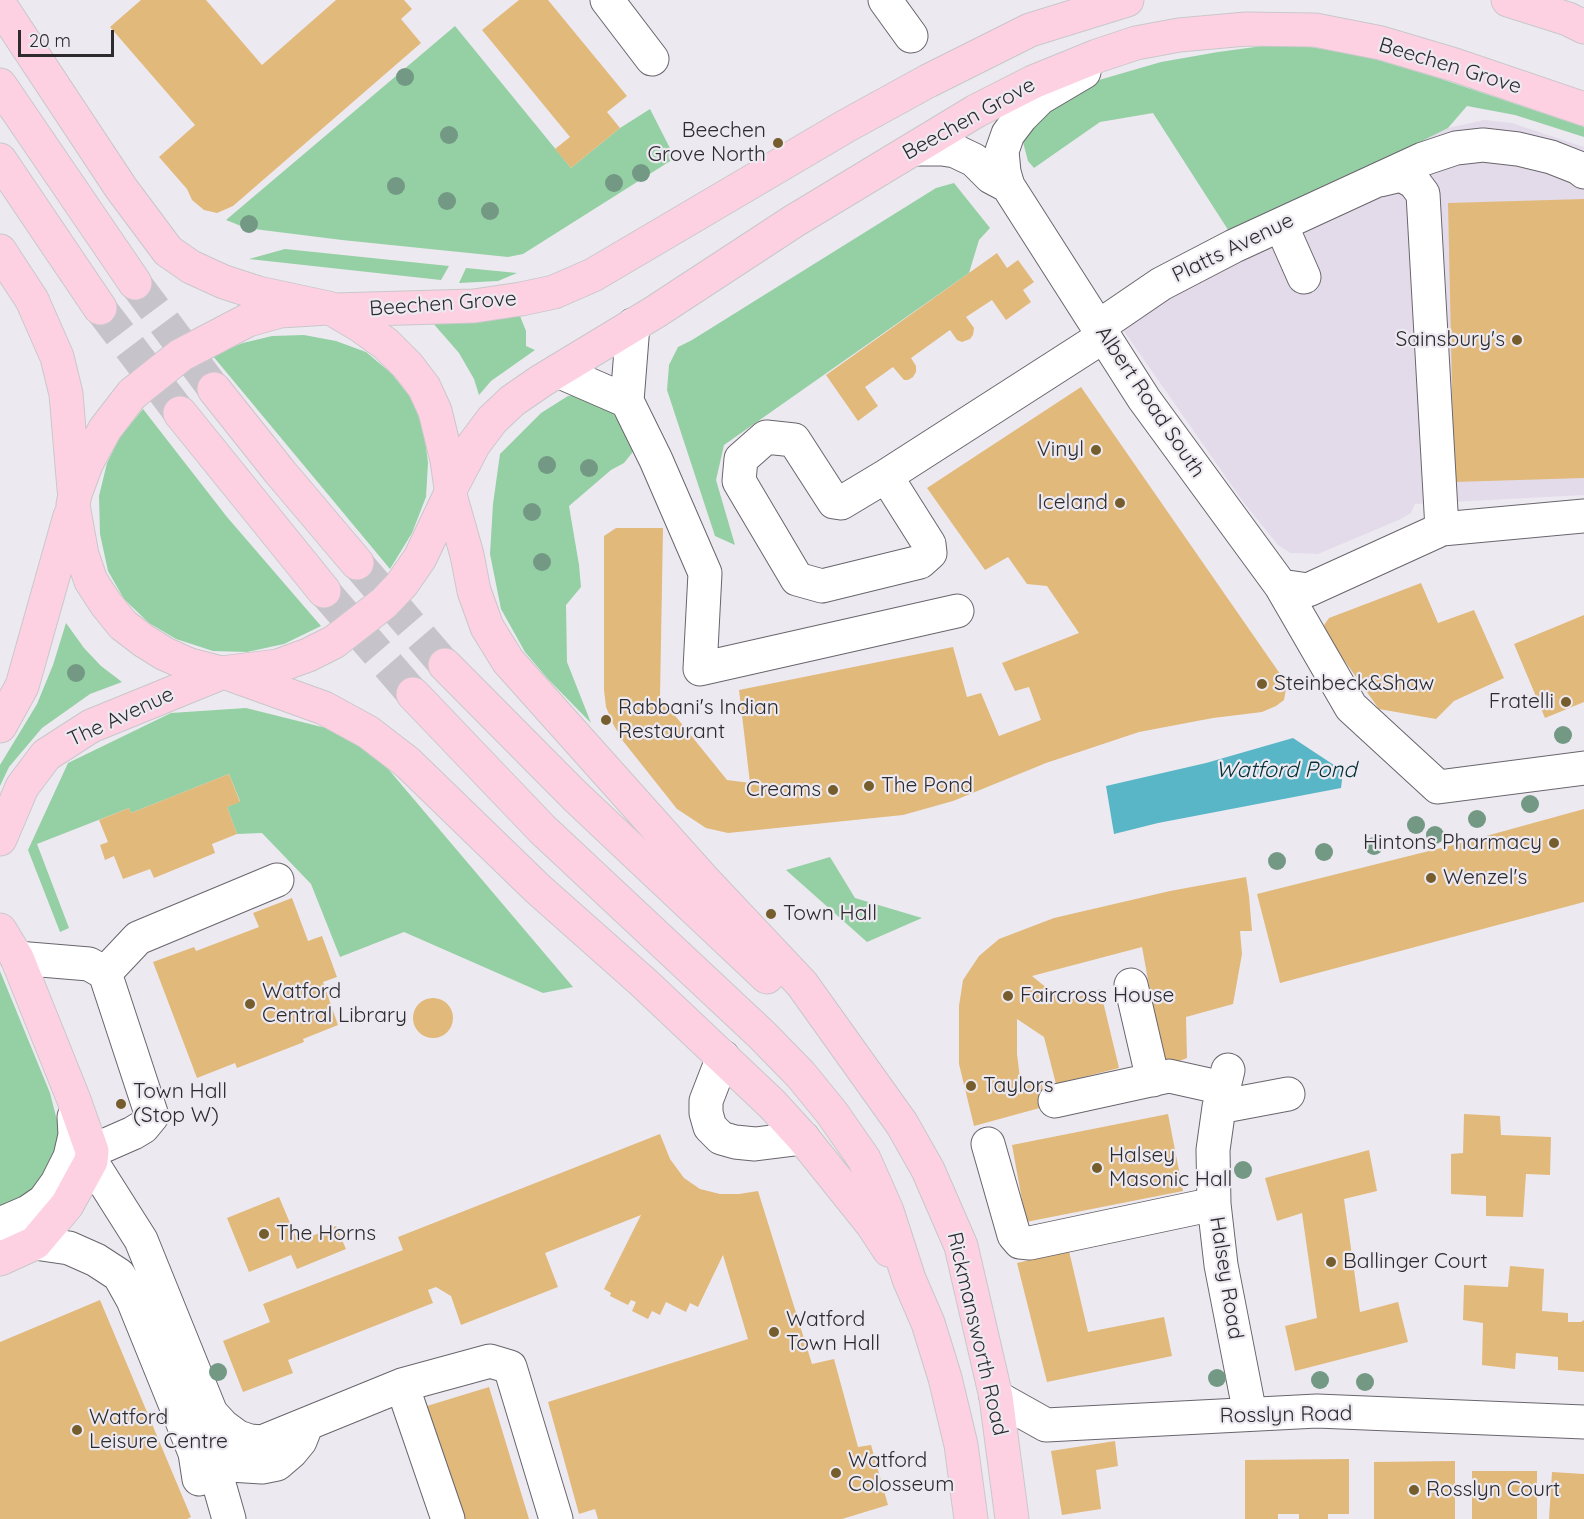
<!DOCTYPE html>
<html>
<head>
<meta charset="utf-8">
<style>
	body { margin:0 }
	#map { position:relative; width:1584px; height:1519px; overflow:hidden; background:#ede9f1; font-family:Quicksand,sans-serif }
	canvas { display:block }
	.scale { position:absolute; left:18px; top:30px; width:96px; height:27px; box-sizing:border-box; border:3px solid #2d2b2e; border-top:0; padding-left:8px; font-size:18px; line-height:21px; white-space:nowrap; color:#2d2b2e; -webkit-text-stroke:4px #ede9f1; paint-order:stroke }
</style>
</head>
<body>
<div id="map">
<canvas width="1584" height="1519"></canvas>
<div class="scale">20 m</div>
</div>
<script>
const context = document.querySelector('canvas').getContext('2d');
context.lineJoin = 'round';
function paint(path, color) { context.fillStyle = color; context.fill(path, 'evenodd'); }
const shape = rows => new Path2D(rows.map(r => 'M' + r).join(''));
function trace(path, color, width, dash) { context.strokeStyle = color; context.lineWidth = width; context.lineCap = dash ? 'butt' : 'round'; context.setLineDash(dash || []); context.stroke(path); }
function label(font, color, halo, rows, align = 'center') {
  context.font = font + ' Quicksand,sans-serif'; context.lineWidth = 4.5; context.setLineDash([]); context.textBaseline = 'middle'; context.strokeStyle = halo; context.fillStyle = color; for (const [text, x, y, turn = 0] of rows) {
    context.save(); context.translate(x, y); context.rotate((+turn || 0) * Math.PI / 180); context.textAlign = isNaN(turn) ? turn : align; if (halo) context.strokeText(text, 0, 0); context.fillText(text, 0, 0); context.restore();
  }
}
paint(shape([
	[1484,120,1512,123,1584,147,1584,495,1415,504,1411,513,1401,519,1318,554,1290,553,1278,545,1244,503,1107,307,1198,253,1448,128]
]), '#e3dbea');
paint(shape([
	[455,26,571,168,620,128,650,109,675,158,523,254,508,257,342,240,246,228,226,220],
	[1285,43,1361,55,1438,78,1584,127,1584,137,1515,115,1467,106,1448,128,1232,236,1153,113,1100,122,1034,168,1028,161,1023,142,1028,129,1059,98,1099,80,1161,62,1218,52],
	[954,183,990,228,979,240,969,273,724,445,716,480,735,545,715,536,667,390,669,365,678,347,692,340,936,188],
	[285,249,449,266,441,280,249,259],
	[466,268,517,273,498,281,459,283],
	[520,316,526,331,526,346,535,350,491,381,479,395,474,379,459,353,432,322],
	[304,335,336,341,366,352,391,373,412,399,424,431,428,463,426,497,412,533,390,569,212,355,243,343,272,336],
	[583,394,608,405,635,449,624,463,611,470,569,506,579,565,581,587,566,605,567,662,591,723,547,678,525,652,501,609,490,554,493,504,500,454,541,413,568,396],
	[143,409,227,517,321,626,284,644,247,652,213,651,176,639,149,623,124,599,108,571,100,534,99,496,107,463,120,437],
	[66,623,84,648,101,666,122,682,90,694,42,728,9,767,0,786,0,765,37,704,53,665],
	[246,708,334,730,378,757,573,987,543,993,404,932,340,957,311,884,262,833,237,834,227,807,240,801,229,774,131,813,129,808,37,844,69,928,60,932,28,850,68,763,171,713],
	[830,857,855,898,922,918,867,942,786,870],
	[0,971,50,1093,59,1128,55,1156,44,1182,0,1212]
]), '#94d0a3');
paint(shape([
	[1293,738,1343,771,1341,788,1158,823,1114,834,1106,786,1206,763]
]), '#58b6c6');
paint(shape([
	[141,0,206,0,262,65,336,0,404,0,412,9,401,19,421,43,233,206,217,213,204,210,192,200,187,189,159,157,195,125,110,27],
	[519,0,548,0,627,96,607,112,620,128,571,168,555,149,570,137,482,30],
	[1584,199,1584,478,1454,482,1448,203],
	[997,253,1007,268,1018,260,1034,282,1023,290,1031,302,1006,320,992,300,966,317,974,328,973,335,970,339,962,342,957,340,950,330,911,358,916,366,916,372,913,377,908,380,904,380,893,367,865,387,878,406,858,421,826,375],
	[1081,387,1285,681,1286,689,1284,700,1276,706,1262,712,1213,718,1139,732,1046,763,953,801,903,815,728,833,706,828,677,809,623,741,613,724,606,707,604,690,604,536,616,528,663,528,660,697,727,780,750,783,739,690,953,647,967,697,981,693,999,736,1041,720,1029,687,1015,691,1002,663,1079,633,1047,586,1027,584,1008,557,985,570,927,488],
	[1421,583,1438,623,1474,610,1504,678,1454,701,1436,719,1379,709,1331,642,1324,625,1329,618],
	[1584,615,1584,702,1545,718,1514,644],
	[229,774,240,802,227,807,237,834,212,844,215,853,154,878,150,869,123,879,114,856,105,860,100,845,108,842,99,820,129,808,131,813],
	[1584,809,1584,902,1280,983,1257,894,1457,844],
	[1246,877,1249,896,1252,931,1240,931,1242,954,1233,1004,1186,1017,1187,1058,1164,1067,1142,947,1032,976,1064,1002,1100,989,1119,1068,1056,1084,1044,1037,1017,1019,1017,1054,1021,1086,1041,1081,1047,1106,974,1126,959,1064,959,1006,963,980,979,956,999,939,1054,918,1170,891],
	[292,898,308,941,322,936,337,977,323,982,338,1025,303,1039,304,1042,237,1068,235,1063,197,1078,153,962,194,947,196,951,259,927,253,913],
	'413 1018a20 20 0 1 1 40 0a20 20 0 1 1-40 0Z',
	[1168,1114,1183,1191,1026,1222,1012,1145],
	[1464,1114,1500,1116,1501,1135,1551,1137,1550,1175,1526,1174,1523,1217,1486,1216,1486,1196,1451,1194,1451,1154,1463,1153],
	[660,1134,670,1159,684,1178,700,1189,720,1194,739,1194,758,1191,812,1364,834,1359,858,1447,871,1445,888,1505,842,1519,598,1519,595,1509,579,1514,548,1402,748,1339,723,1255,698,1307,690,1303,686,1312,666,1302,660,1315,652,1311,648,1319,632,1311,636,1302,631,1300,628,1305,610,1296,611,1293,604,1289,641,1215,545,1253,558,1287,461,1325,451,1296,436,1287,428,1290,433,1303,288,1360,293,1373,243,1392,223,1341,270,1322,263,1304,403,1250,398,1237],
	[1369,1150,1377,1191,1344,1199,1360,1312,1398,1302,1408,1342,1295,1371,1285,1326,1317,1318,1302,1213,1277,1221,1265,1178],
	[279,1197,298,1242,336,1226,346,1249,297,1269,291,1255,249,1272,227,1218],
	[1069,1251,1088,1332,1164,1317,1172,1356,1047,1382,1017,1263],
	[1510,1266,1544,1269,1542,1311,1568,1313,1568,1322,1581,1322,1584,1320,1584,1372,1558,1370,1558,1357,1516,1353,1515,1369,1482,1365,1483,1323,1463,1320,1464,1285,1508,1287],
	[100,1300,191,1517,187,1519,0,1519,0,1342],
	[489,1387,529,1519,462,1519,427,1406],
	[1115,1441,1118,1466,1096,1470,1101,1509,1062,1515,1051,1451],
	[1349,1459,1349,1514,1328,1514,1328,1519,1299,1519,1299,1514,1278,1514,1278,1519,1245,1519,1245,1460],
	[1455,1461,1455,1519,1374,1519,1374,1462],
	[1472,1471,1537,1471,1537,1519,1472,1519],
	[1552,1472,1584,1474,1584,1519,1549,1519]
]), '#e1b97b');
trace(shape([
	[135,283,214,389],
	[100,308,180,413],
	[357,563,445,665],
	[324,591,413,694]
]), '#c7c3ca', 33, [33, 16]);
const minor = shape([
	[607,0,652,59],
	[885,0,911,36],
	[915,149,942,149,955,151,974,160,991,177,1008,186,1004,172,1002,151,1008,134,1021,117,1040,98,1084,72],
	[1380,180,1401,175,1414,182,1423,194,1442,529],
	[1008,186,1144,399,1281,586,1351,707,1438,787,1584,768],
	[1281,225,1304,277],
	[633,325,627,401,656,460,705,573,700,669,957,611],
	[1098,327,1161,284,1234,246,1423,159,1456,148,1483,145,1518,149,1551,157,1579,168,1584,172],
	[558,371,627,401],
	[766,437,794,440,834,502,841,503,886,476,929,544,930,553,920,562,822,586,797,579,739,481,741,459,766,437],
	[886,476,1104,336],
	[1281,586,1308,590,1442,529,1584,516],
	[17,958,89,964,105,973,152,1116,143,1127,133,1133,92,1151],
	[105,973,138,938,277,880],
	[1131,985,1153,1080],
	[723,1057,706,1101,706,1113,710,1127,721,1138,735,1142,755,1144,803,1138],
	[1228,1070,1219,1107,1213,1150,1214,1204,1221,1265,1250,1414],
	[1055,1101,1169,1076,1223,1088],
	[1219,1107,1288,1094],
	[988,1144,1014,1235,1020,1242,1030,1243,1214,1204],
	[91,1161,141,1240,211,1413,215,1470,229,1519],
	[0,1224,28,1212,44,1201,57,1183,70,1157,75,1135,74,1117],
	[35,1243,69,1248,96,1260,119,1275,133,1300,195,1453,199,1479],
	[402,1385,448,1519],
	[996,1397,1046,1425,1317,1411,1584,1422],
	[211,1413,223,1426,238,1437,250,1441,262,1442,402,1385,490,1361,510,1367,556,1519],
	[196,1454,202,1460,214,1464,262,1467,277,1464,291,1452,300,1441,306,1426]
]);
const major = shape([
	[1508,0,1568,19,1584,27],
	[0,5,121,188,168,251,191,267,224,282,258,293,328,308,334,310,361,326,386,344,408,366,424,387,435,411,447,460,451,488,450,495,420,558,402,584,384,603,334,642,308,655,278,666,221,673,190,665,165,654,144,641,123,625,106,604,91,581,82,555,73,505,75,494,87,462,105,429,132,394,181,355,248,320,280,311,328,308],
	[0,85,135,283],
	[0,160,100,308],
	[0,251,32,300,57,357,66,394,74,489],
	[334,310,474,306,521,299,554,292,593,275,846,126,928,81,1030,30,1127,0],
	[214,389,280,472,357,563],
	[180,413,324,591],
	[451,488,474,444,492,420,512,401,541,381,655,312,794,221,976,111,1033,82,1097,56,1136,43,1179,35,1246,29,1315,30,1381,43,1455,65,1584,109],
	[450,495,467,555,474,591,487,627,508,661,702,878,802,984,902,1124,928,1170,961,1246,996,1397,1012,1519],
	[445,665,575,796,767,977],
	[232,675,324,708,368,732,407,762,538,889,644,983,772,1104,803,1138,872,1224,889,1250],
	[413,694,542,829,762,1035,801,1075,832,1113,864,1159,887,1211,909,1279,928,1323,945,1378,961,1445,971,1519],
	[0,726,22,686,70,516],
	[0,839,22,787,46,755,91,726,221,673],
	[0,930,17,958,74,1100,92,1151,91,1161,67,1205,35,1243,0,1259]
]);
trace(minor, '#69656c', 35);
trace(major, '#c8c8c9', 35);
trace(minor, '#fff', 33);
trace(major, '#fed1e2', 33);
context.fillStyle = '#739985';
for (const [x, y] of [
	[405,77],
	[449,135],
	[641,173],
	[614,183],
	[396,186],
	[447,201],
	[490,211],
	[249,224],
	[547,465],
	[589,468],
	[532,512],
	[542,562],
	[76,673],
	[1563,735],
	[1530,804],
	[1477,819],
	[1416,825],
	[1435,835],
	[1374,846],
	[1324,852],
	[1277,861],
	[1243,1170],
	[218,1372],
	[1217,1378],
	[1320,1380],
	[1365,1382]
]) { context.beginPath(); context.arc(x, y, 9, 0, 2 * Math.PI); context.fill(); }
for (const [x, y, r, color] of [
	[778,143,6,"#755d2d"],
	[1517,340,6,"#755d2d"],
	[1096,450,6,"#755d2d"],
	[1120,503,6,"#755d2d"],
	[1262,684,6,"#755d2d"],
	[1566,702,6,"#755d2d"],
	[606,720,6,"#755d2d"],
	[869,786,6,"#755d2d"],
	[833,790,6,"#755d2d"],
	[1554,843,6,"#755d2d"],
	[1431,878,6,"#755d2d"],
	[771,914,6,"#755d2d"],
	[1008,996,6,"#755d2d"],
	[250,1004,6,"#755d2d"],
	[971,1086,6,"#755d2d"],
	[121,1104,6,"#755d2d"],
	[1097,1168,6,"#755d2d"],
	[264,1234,6,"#755d2d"],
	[1331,1262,6,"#755d2d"],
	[774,1332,6,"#755d2d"],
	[77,1430,6,"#755d2d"],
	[836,1473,6,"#755d2d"],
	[1414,1490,6,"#755d2d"]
]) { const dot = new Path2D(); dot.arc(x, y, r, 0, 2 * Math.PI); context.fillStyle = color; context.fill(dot); trace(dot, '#ede9f1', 2); }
label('21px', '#2d2b2e', '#ede9f1', [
	["Beechen Grove",1450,66,17],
	["Beechen Grove",969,119,-29],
	["Platts Avenue",1233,248,-26],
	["Beechen Grove",443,304,-4],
	["Albert Road South",1150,402,56],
	["The Avenue",121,717,-25],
	["Halsey Road",1226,1278,81],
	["Rickmansworth Road",977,1334,77],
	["Rosslyn Road",1286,1415,-1]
]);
label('21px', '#2d2b2e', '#ede9f1', [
	["Beechen",766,131,"right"],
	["Grove North",766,155,"right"],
	["Sainsbury's",1505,340,"right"],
	["Vinyl",1084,450,"right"],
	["Iceland",1108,503,"right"],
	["Steinbeck&Shaw",1274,684],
	["Fratelli",1554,702,"right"],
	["Rabbani's Indian",618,708],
	["Restaurant",618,732],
	["The Pond",881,786],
	["Creams",821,790,"right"],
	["Hintons Pharmacy",1542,843,"right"],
	["Wenzel's",1443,878],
	["Town Hall",783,914],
	["Watford",262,992],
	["Central Library",262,1016],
	["Faircross House",1020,996],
	["Taylors",983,1086],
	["Town Hall",133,1092],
	["(Stop W)",133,1116],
	["Halsey",1109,1156],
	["Masonic Hall",1109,1180],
	["The Horns",276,1234],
	["Ballinger Court",1343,1262],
	["Watford",786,1320],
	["Town Hall",786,1344],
	["Watford",89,1418],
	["Leisure Centre",89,1442],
	["Watford",848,1461],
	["Colosseum",848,1485],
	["Rosslyn Court",1426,1490]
], 'left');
label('italic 22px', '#023138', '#ede9f1', [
	["Watford Pond",1286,770]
]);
</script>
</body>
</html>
